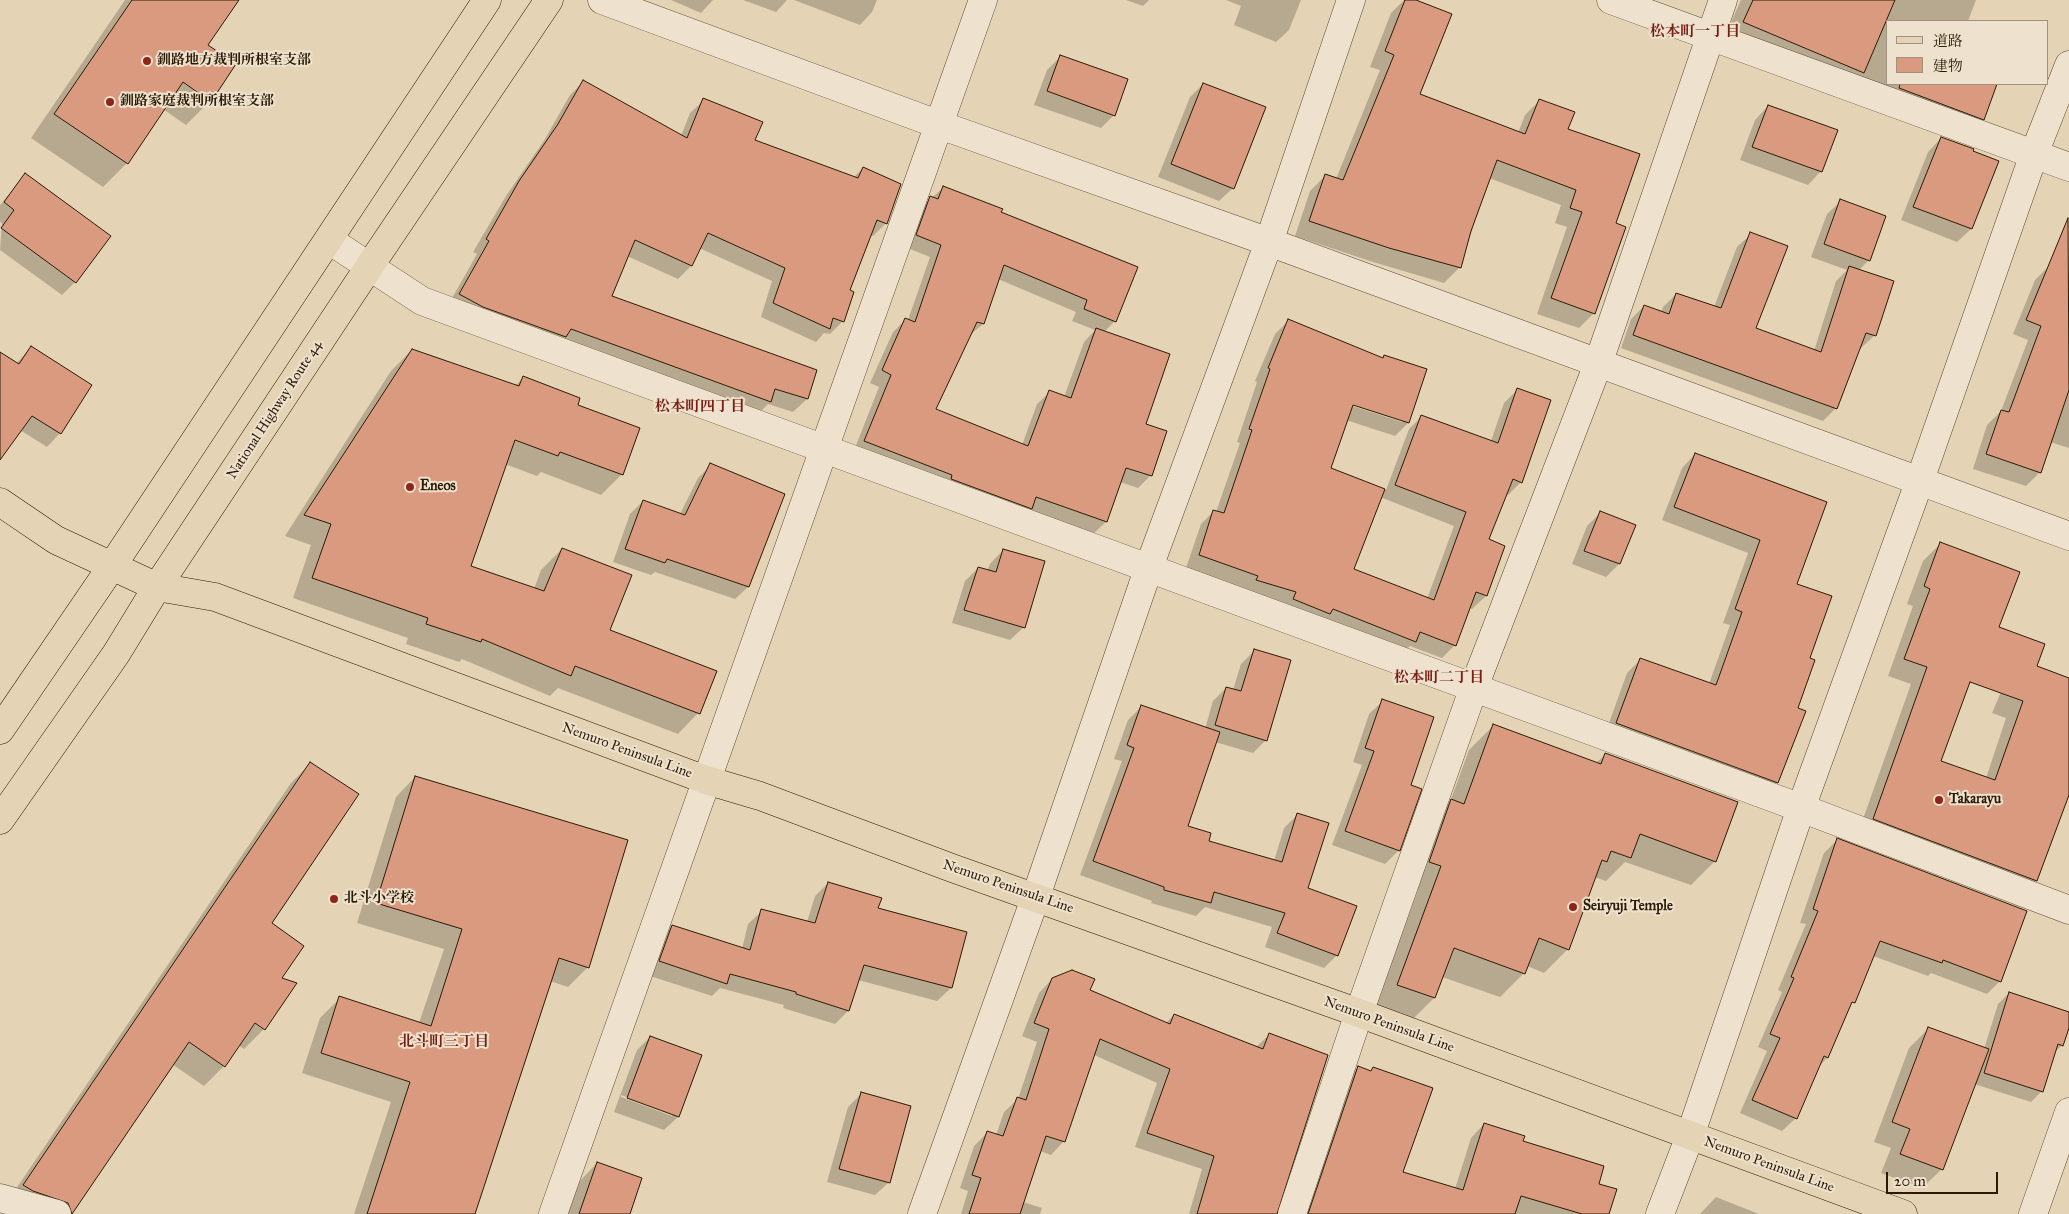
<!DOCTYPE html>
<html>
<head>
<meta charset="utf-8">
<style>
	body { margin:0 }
	#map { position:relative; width:2069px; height:1214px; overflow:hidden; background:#e5d3b5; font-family:"IM FELL Great Primer","Noto Serif JP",serif }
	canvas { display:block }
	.legend { position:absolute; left:1886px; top:20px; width:162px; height:65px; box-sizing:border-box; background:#eee2cf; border:1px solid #a0927e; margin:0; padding:6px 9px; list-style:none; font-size:15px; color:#2b1b04 }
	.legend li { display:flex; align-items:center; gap:10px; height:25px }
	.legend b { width:25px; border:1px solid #a0927e }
	.scale { position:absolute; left:1886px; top:1172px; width:112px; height:22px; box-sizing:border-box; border:2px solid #2b1b04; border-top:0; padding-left:6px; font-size:15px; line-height:18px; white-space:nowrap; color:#2b1b04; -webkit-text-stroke:4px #eee2cf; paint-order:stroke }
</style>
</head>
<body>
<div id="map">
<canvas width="2069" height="1214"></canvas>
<ul class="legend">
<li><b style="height:6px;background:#e5d3b5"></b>道路</li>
<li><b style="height:14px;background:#da9a7f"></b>建物</li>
</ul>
<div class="scale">20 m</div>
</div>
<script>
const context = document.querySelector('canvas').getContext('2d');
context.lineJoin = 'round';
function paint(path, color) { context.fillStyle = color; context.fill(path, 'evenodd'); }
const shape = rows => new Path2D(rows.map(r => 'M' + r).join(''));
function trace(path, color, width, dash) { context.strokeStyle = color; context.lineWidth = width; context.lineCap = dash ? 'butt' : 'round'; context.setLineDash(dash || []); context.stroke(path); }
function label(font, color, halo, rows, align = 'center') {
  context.font = font + ' "IM FELL Great Primer","Noto Serif JP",serif'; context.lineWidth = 4; context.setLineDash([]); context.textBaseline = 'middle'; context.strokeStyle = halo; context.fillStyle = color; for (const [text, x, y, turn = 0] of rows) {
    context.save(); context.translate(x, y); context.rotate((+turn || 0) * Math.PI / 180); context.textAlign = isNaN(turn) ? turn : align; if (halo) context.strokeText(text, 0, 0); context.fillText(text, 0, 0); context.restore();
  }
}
paint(shape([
	[125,0,238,0,206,45,210,101,186,125,163,109,127,163,103,187,31,138],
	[671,0,713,0,701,13],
	[743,0,787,0,776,12],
	[794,0,877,0,872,12,860,25],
	[1126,0,1149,0,1143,6],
	[1226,0,1301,0,1289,30,1276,42,1234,25,1241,6],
	[1404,0,1412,0,1419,95,1518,133,1525,115,1540,100,1566,130,1614,224,1594,313,1579,328,1537,314,1567,227,1555,223,1561,205,1489,178,1460,267,1444,283,1373,262,1295,236,1310,191,1326,175,1336,179,1380,70,1370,67,1391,13],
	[1741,0,1976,0,1968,21,1888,21,1888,84,1996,85,1983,119,1960,142,1721,45],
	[1060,57,1114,115,1101,128,1034,105,1047,70],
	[583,82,681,136,690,113,704,100,754,141,853,178,863,168,886,223,873,236,870,235,849,291,843,321,830,334,824,333,816,342,761,317,772,281,699,248,691,266,678,279,627,256,610,296,815,371,807,399,793,412,768,404,757,415,447,307,477,254,473,252,506,196,545,139,570,95],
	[1203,84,1233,188,1219,201,1158,177,1190,97],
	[1768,106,1821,171,1808,185,1740,160,1755,120],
	[1941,138,1997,162,1971,229,1957,242,1901,220,1928,152],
	[25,175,75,282,62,295,0,250,2,223,0,222,0,205],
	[944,187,1000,212,1115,321,1104,332,1144,425,1151,475,1138,488,1120,482,1106,522,1093,534,853,453,879,387,870,383,893,332,906,319,908,320,930,257,905,247,918,210],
	[998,279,1076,312,1072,321,1095,330,1084,342,1064,397,1050,392,1037,404,1022,445,935,410,969,336,983,324],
	[1841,201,1869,260,1858,271,1875,335,1861,348,1859,348,1836,408,1823,421,1621,348,1631,319,1644,306,1661,312,1663,307,1676,294,1714,307,1737,247,1751,234,1755,329,1814,351,1836,281,1847,270,1811,257,1827,214],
	[2049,266,2069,274,2069,448,2050,442,2040,472,2026,486,1973,469,1987,425,2001,411,2028,340,2013,334,2035,280],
	[1288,321,1382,359,1384,357,1425,370,1408,423,1395,436,1346,420,1329,469,1386,490,1409,429,1422,416,1491,441,1504,403,1517,390,1521,482,1508,495,1505,494,1487,540,1504,546,1486,596,1472,609,1469,608,1455,645,1442,658,1410,646,1402,654,1244,593,1245,589,1186,568,1201,524,1214,511,1216,512,1240,443,1237,442,1257,382,1255,381,1275,334],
	[1347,401,1402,420,1402,422,1346,404],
	[1380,497,1454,526,1427,599,1353,569],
	[31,347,60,433,47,447,20,430,0,455,0,371,16,364],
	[412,350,515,386,523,378,576,406,622,474,601,495,541,472,537,476,505,464,469,567,534,589,541,570,562,549,608,631,698,713,678,734,558,688,550,696,462,659,459,662,406,644,408,638,293,598,311,545,285,536,391,371],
	[1695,454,1795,585,1809,659,1777,782,1764,796,1604,737,1627,673,1640,660,1709,684,1730,625,1723,623,1748,553,1662,520,1682,468],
	[711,465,748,587,735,599,655,572,651,575,613,562,630,514,643,501,680,514,698,478],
	[1601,512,1619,564,1606,577,1572,564,1587,526],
	[1941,543,1939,762,1986,778,2006,718,1992,713,2006,680,2069,680,2069,794,2036,881,2019,898,1857,836,1911,684,1888,676,1913,606,1907,604,1923,561],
	[1003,550,1024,627,1010,640,952,623,965,581,978,568,987,571,990,564],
	[1254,651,1266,740,1253,753,1215,742,1186,827,1207,842,1274,861,1284,828,1298,814,1307,888,1337,955,1324,968,1265,947,1272,927,1205,907,1196,916,1151,903,1152,901,1080,875,1122,761,1114,759,1128,720,1141,707,1205,729,1213,701,1226,688,1233,690,1241,664],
	[1383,701,1399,850,1385,864,1332,845,1362,765,1353,762,1369,714],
	[1493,726,1596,763,1606,754,1715,861,1691,885,1625,862,1606,881,1594,877,1568,949,1544,973,1527,966,1524,973,1500,997,1442,977,1434,998,1410,1022,1374,1009,1418,890,1406,886,1427,825,1450,802,1469,750],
	[310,764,270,923,280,979,295,983,264,1029,244,1049,238,1045,224,1066,204,1086,172,1064,70,1214,24,1214,5,1205,291,783],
	[415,777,588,967,568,987,550,981,474,1214,354,1214,391,1102,302,1073,320,1018,340,998,419,1023,444,949,357,923,396,797],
	[1837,840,2000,981,1987,994,1931,973,1928,976,1873,956,1827,1058,1818,1067,1796,1118,1782,1131,1740,1113,1767,1051,1758,1047,1782,992,1778,990,1806,924,1800,923,1824,853],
	[828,883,951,988,937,1001,858,980,848,1011,835,1024,783,1008,784,1005,720,988,712,996,647,975,659,939,672,926,742,949,748,924,762,911,807,922,815,896],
	[1052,979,1089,991,1166,1023,1174,1015,1256,1047,1269,1035,1264,1214,1189,1214,1202,1169,1135,1147,1157,1083,1094,1055,1064,1141,1051,1155,1040,1151,1023,1202,1042,1208,1040,1214,961,1214,968,1191,960,1188,974,1146,988,1132,996,1135,1004,1112,1018,1099,1037,1042,1022,1036,1039,993],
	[2009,993,2069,1013,2069,1024,2062,1045,2053,1054,2042,1091,2031,1102,1974,1084,1942,1169,1922,1188,1881,1173,1891,1148,1874,1142,1909,1048,1929,1028,1984,1049,1998,1004],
	[650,1037,700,1055,678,1117,664,1130,614,1112,637,1050],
	[621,1095,672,1113,672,1116,621,1097],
	[1358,1067,1370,1072,1373,1068,1402,1173,1455,1189,1471,1138,1484,1124,1521,1142,1597,1184,1608,1214,1313,1214,1302,1210,1345,1081],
	[861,1094,889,1182,875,1195,827,1182,848,1107],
	[597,1163,628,1214,568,1214,579,1182],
	[1716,1197,1759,1214,1700,1214]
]), '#0003');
const building = shape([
	[132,0,239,0,208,45,236,64,211,102,183,82,128,164,54,114,132,0],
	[1405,0,1416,0,1452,14,1420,94,1525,134,1539,99,1575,112,1568,129,1640,154,1616,223,1626,227,1595,314,1551,298,1582,212,1570,208,1576,190,1497,160,1471,231,1461,268,1389,248,1309,221,1325,174,1343,180,1394,55,1385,51,1405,0],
	[1753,0,1895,0,1864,73,1743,22,1753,0],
	[1060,55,1128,79,1115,116,1047,91,1060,55],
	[583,80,687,138,703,98,763,122,755,140,858,178,863,167,901,184,887,224,877,220,850,290,854,292,844,322,833,318,830,329,773,303,785,268,708,233,692,266,635,240,612,296,817,370,808,399,775,389,771,402,571,329,566,337,483,307,459,294,489,241,486,239,519,181,558,124,583,80],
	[1203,83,1266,107,1234,189,1171,164,1203,83],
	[1900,84,1997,84,1984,120,1899,88,1900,84],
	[1768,105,1838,130,1822,172,1752,147,1768,105],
	[1941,137,1974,149,1973,151,1999,161,1972,229,1913,207,1941,137],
	[25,173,111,236,76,283,1,228,14,210,4,202,25,173],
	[943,186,1003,209,1001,212,1138,267,1116,322,1084,309,1087,300,1004,265,984,324,977,322,936,409,1028,446,1049,390,1071,398,1096,328,1170,354,1146,424,1167,431,1152,476,1126,468,1107,522,1036,497,1032,509,951,479,952,475,864,441,891,375,882,370,905,318,915,322,941,245,916,235,930,196,938,199,943,186],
	[1840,199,1886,216,1870,261,1824,244,1840,199],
	[2068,218,2069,390,2041,473,1986,454,2001,410,2009,412,2041,326,2026,320,2068,218],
	[1750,232,1788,246,1756,328,1821,352,1849,266,1894,281,1876,336,1866,333,1837,409,1633,335,1644,305,1669,314,1676,293,1721,308,1750,232],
	[1288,319,1383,358,1384,355,1427,369,1409,423,1353,405,1331,468,1385,489,1354,569,1434,600,1466,512,1395,485,1421,415,1498,443,1517,388,1551,400,1522,483,1513,479,1489,539,1505,546,1487,596,1476,592,1456,646,1420,632,1416,642,1333,609,1330,614,1293,599,1296,592,1256,580,1258,576,1199,555,1213,510,1224,513,1252,430,1249,429,1270,369,1268,368,1288,319],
	[31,346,92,385,61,434,32,416,0,460,0,352,19,364,31,346],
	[412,349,519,386,523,376,580,398,578,405,640,428,623,475,560,452,558,456,515,440,471,566,544,591,562,548,632,575,610,630,717,671,700,714,575,666,571,676,482,639,481,642,426,624,428,618,312,578,331,524,304,515,412,349],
	[1695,453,1827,502,1797,584,1832,596,1810,658,1815,660,1798,708,1806,711,1778,783,1616,723,1640,658,1716,685,1742,612,1735,609,1760,540,1674,507,1695,453],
	[710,463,785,494,749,587,667,559,665,563,625,549,643,500,685,515,710,463],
	[1600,511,1636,525,1620,564,1584,551,1600,511],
	[1940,542,2020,572,1999,627,2045,644,2037,666,2069,678,2069,795,2037,881,1873,819,1927,667,1904,659,1930,589,1924,586,1940,542],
	[1970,682,2023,701,1995,780,1941,761,1970,682],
	[1003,549,1045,561,1025,628,964,610,978,567,996,572,1003,549],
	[1254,649,1291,660,1267,741,1215,725,1226,687,1241,691,1254,649],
	[1382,699,1434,717,1411,785,1422,789,1400,851,1345,831,1374,751,1365,748,1382,699],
	[1141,705,1220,732,1188,826,1211,833,1209,841,1282,862,1297,813,1329,823,1308,888,1357,906,1338,956,1277,933,1285,913,1214,892,1211,903,1164,890,1164,887,1093,861,1134,748,1127,745,1141,705],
	[1493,724,1601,764,1605,753,1738,802,1716,862,1640,834,1631,858,1611,851,1607,862,1602,860,1569,950,1539,938,1525,974,1454,948,1435,998,1397,985,1441,866,1429,862,1451,799,1464,804,1493,724],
	[310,762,359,794,272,923,304,946,282,978,297,983,265,1030,255,1023,225,1067,189,1042,72,1214,68,1203,33,1191,23,1185,310,762],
	[415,776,628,840,589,968,559,958,475,1214,367,1214,410,1082,321,1053,339,996,431,1026,462,929,376,903,415,776],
	[1837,838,2027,911,2001,982,1943,960,1942,963,1880,941,1855,1003,1852,1002,1828,1058,1824,1056,1797,1119,1752,1100,1780,1038,1770,1034,1794,978,1791,977,1818,911,1813,909,1837,838],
	[828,882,882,898,878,908,967,932,952,988,864,965,849,1011,796,994,796,992,730,974,727,984,659,961,672,925,750,950,761,909,815,923,828,882],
	[1072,970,1095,979,1090,990,1170,1024,1174,1014,1263,1049,1269,1033,1328,1055,1277,1214,1197,1214,1214,1156,1147,1133,1170,1069,1100,1039,1065,1142,1046,1136,1020,1214,969,1214,981,1178,972,1175,987,1131,1003,1136,1017,1097,1026,1100,1049,1029,1034,1023,1052,978,1072,970],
	[2009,992,2069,1012,2069,1028,2063,1046,2058,1044,2043,1092,1984,1073,2009,992],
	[1928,1027,1989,1049,1943,1170,1900,1154,1910,1129,1892,1122,1928,1027],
	[650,1036,702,1055,679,1117,627,1098,650,1036],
	[1358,1066,1371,1071,1373,1067,1433,1088,1403,1172,1463,1190,1484,1123,1525,1136,1523,1141,1604,1166,1599,1184,1617,1189,1609,1214,1582,1214,1521,1196,1515,1214,1308,1214,1358,1066],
	[861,1092,911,1106,890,1183,839,1169,861,1092],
	[597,1162,642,1178,630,1214,579,1214,597,1162]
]);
paint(building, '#da9a7f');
trace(building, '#2b1b04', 1);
const minor = shape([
	[602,0,940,125,1269,242,2069,536],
	[1611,0,2069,167],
	[329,240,422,301,1801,808,2069,910],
	[0,1198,57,1214],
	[553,1214,983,0],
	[922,1214,1036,896,1149,567,1269,242,1351,0],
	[1292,1214,1359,1013,1474,687,1598,364,1723,0],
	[1660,1214,1690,1136,1801,808,1920,480,2034,154,2069,65],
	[2033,1214,2069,1112]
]);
const major = shape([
	[0,502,56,540,157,587,215,597,706,780,760,796,952,868,1359,1013,1903,1214]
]);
const highway = shape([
	[0,730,112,566,487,0],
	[0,820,116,654,157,587,369,267,549,0]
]);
trace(minor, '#5a4930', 29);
trace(major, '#2b1b04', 29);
trace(highway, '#2b1b04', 29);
trace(minor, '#eee2cf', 28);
trace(major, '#e5d3b5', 28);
trace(highway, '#e5d3b5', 28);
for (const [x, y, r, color] of [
	[147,61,5,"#8f2418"],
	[110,102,5,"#8f2418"],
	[410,487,5,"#8f2418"],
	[1939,800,5,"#8f2418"],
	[334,899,5,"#8f2418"],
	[1573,907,5,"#8f2418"]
]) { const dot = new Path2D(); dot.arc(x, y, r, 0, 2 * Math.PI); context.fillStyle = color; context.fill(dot); trace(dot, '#eee2cf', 2); }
label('bold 14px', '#2b1b04', '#eee2cf', [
	["釧路地方裁判所根室支部",157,61],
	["釧路家庭裁判所根室支部",120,102],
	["Eneos",420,487],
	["Takarayu",1949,800],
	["北斗小学校",344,899],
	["Seiryuji Temple",1583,907]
], 'left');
label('14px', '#2b1b04', '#eee2cf', [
	["National Highway Route 44",275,410,-57],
	["Nemuro Peninsula Line",627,751,20],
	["Nemuro Peninsula Line",1008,887,19],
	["Nemuro Peninsula Line",1389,1025,20],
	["Nemuro Peninsula Line",1769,1165,20]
]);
label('bold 15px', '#7a1f14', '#eee2cf', [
	["松本町一丁目",1695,32],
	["松本町四丁目",700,407],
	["松本町二丁目",1439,678],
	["北斗町三丁目",444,1042]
]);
</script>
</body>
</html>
